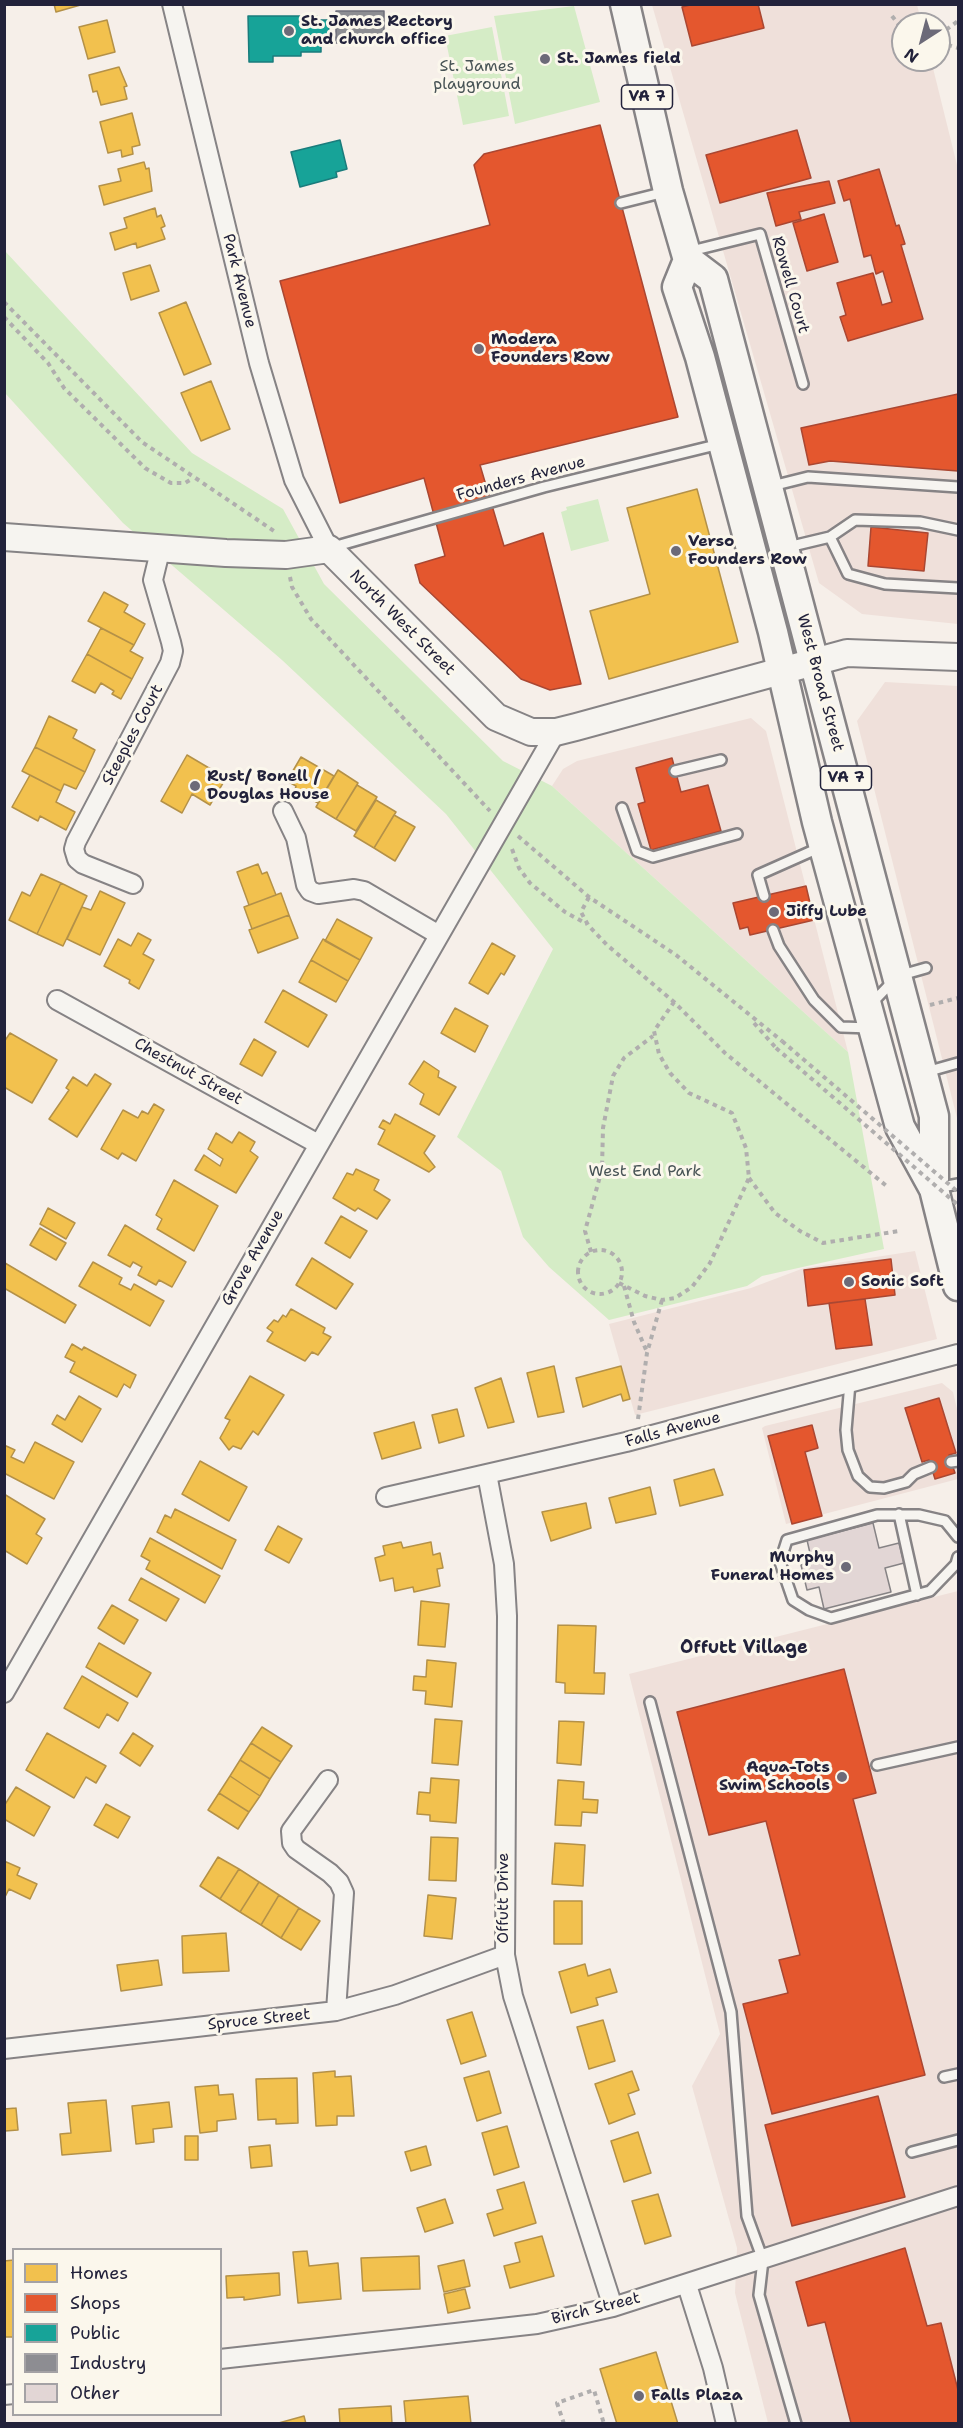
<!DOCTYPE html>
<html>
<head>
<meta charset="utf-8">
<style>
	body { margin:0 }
	#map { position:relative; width:963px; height:2428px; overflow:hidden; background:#f6efe9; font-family:"Shantell Sans",sans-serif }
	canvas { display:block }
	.frame { position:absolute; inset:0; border:6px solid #22223b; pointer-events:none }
	.legend { position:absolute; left:12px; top:2248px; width:210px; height:168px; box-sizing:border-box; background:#fbf7ec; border:2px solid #a4a2a5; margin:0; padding:8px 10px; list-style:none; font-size:18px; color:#22223b }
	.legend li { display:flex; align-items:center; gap:12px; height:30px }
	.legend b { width:30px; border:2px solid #a4a2a5 }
	.north { position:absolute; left:891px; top:12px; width:60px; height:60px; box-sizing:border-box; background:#fbf7ec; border:2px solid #a4a2a5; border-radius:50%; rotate:216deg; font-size:16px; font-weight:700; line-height:24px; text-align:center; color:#22223b }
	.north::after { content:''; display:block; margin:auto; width:21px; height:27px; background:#6c6a78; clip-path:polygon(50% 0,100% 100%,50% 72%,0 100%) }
</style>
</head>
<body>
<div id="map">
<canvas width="963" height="2428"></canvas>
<div class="frame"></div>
<ul class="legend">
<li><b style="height:16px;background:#f2c14e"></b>Homes</li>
<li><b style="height:16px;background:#e4572e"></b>Shops</li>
<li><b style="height:16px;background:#17a398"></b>Public</li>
<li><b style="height:16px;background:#8d8d92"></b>Industry</li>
<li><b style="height:16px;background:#e2d6d5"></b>Other</li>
</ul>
<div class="north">N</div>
</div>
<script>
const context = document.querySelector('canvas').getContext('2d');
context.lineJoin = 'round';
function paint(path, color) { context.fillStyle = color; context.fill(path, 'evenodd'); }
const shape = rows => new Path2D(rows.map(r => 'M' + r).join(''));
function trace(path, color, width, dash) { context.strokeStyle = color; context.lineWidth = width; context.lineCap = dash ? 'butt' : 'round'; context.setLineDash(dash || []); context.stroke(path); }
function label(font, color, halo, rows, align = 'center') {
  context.font = font + ' "Shantell Sans",sans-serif'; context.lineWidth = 6; context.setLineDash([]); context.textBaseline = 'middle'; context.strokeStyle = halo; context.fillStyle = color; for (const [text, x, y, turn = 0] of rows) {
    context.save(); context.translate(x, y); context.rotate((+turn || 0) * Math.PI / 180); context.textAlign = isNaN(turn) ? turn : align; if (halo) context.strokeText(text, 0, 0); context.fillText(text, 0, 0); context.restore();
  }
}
paint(shape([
	[652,5,917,5,922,24,903,24,903,60,931,60,958,169,958,624,862,614,819,583],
	[885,682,958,686,958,1122,857,721],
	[751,718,766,731,848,1052,552,786,563,769,577,761],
	[915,1251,937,1339,635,1415,609,1324,751,1288,804,1268],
	[942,1383,953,1392,958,1413,958,1479,786,1524,762,1428,765,1426],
	[958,1591,958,2423,768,2423,735,2293,737,2248,692,2086,720,2034,629,1674]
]), '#efe0da');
paint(shape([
	[574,6,600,102,515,124,494,16],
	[492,27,509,116,463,125,445,36],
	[5,251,192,453,283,509,324,584,503,761,552,786,848,1052,884,1249,762,1276,747,1286,609,1320,549,1267,523,1237,501,1171,457,1137,553,949,446,814,282,660,123,523,5,393],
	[598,499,609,541,571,551,561,512,567,510,566,507]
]), '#d5ecc6');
const homes = shape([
	[54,4,84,4,56,12,54,4],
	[107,20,115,52,88,59,79,27,107,20],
	[119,67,127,86,124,87,127,99,101,105,97,91,93,92,89,75,119,67],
	[132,113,140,145,132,147,133,154,122,157,121,150,108,153,100,122,132,113],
	[144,162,146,169,149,168,152,191,104,205,99,186,121,181,118,169,144,162],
	[155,208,157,217,161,215,165,226,161,228,165,239,137,248,136,243,115,250,110,233,127,228,124,218,155,208],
	[150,265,159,291,131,300,123,273,150,265],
	[186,302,211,364,184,375,159,313,186,302],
	[211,381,230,429,201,441,181,393,211,381],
	[697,489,738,642,609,679,590,611,650,594,627,508,697,489],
	[104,592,128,605,124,612,145,624,134,645,88,621,104,592],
	[101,628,134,645,130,651,143,658,132,679,87,654,101,628],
	[87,654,132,679,121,699,112,694,114,691,101,683,95,693,72,681,87,654],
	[49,716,77,730,73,738,95,750,85,772,35,747,49,716],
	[35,747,85,772,76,789,64,784,61,791,22,771,35,747],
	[187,755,226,778,210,805,192,794,182,813,161,801,187,755],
	[301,757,334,776,318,803,295,790,296,786,287,781,301,757],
	[338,770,358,783,336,819,316,807,338,770],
	[30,775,61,791,56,802,75,812,66,830,40,816,38,821,12,807,30,775],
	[357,785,377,797,356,831,336,819,357,785],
	[376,800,396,812,374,848,354,836,376,800],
	[394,815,415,827,395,861,374,848,394,815],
	[258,864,262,874,267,872,276,895,249,905,237,872,258,864],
	[41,874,61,883,37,934,9,920,22,892,30,896,41,874],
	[61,883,87,896,63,946,37,934,61,883],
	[100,891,125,903,100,955,67,939,82,907,91,910,100,891],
	[281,893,289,915,252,929,244,907,281,893],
	[289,915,298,938,258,953,249,930,289,915],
	[337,919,372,938,360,960,325,941,337,919],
	[138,933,151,940,143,954,154,960,139,989,129,983,130,980,104,966,118,939,131,946,138,933],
	[323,939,360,960,348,981,311,960,323,939],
	[492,943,515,956,504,975,501,973,488,994,469,983,492,943],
	[311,960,348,981,336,1002,299,982,311,960],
	[283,990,327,1015,308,1047,265,1022,283,990],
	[455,1008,488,1026,475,1052,441,1033,455,1008],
	[10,1033,57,1060,32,1103,4,1087,4,1042,10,1033],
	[254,1039,276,1052,262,1076,240,1064,254,1039],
	[424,1061,439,1071,438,1077,456,1087,439,1115,420,1104,424,1094,409,1084,424,1061],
	[95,1074,111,1084,77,1137,49,1119,69,1090,66,1088,73,1077,87,1086,95,1074],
	[154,1104,164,1110,136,1161,122,1153,118,1159,101,1149,123,1110,138,1118,142,1111,148,1114,154,1104],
	[395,1114,435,1136,424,1153,435,1167,429,1172,378,1144,385,1130,379,1127,383,1120,390,1124,395,1114],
	[239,1132,255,1142,250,1151,258,1157,236,1193,195,1170,204,1155,220,1166,223,1159,208,1149,216,1133,232,1143,239,1132],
	[356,1169,379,1180,374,1190,390,1200,377,1219,358,1208,355,1211,333,1198,347,1173,353,1175,356,1169],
	[174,1180,218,1206,194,1251,157,1229,162,1219,156,1215,174,1180],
	[48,1208,75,1223,66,1239,40,1224,48,1208],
	[341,1216,367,1231,350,1258,325,1243,341,1216],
	[125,1225,186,1262,172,1287,159,1280,156,1285,138,1275,142,1267,133,1262,130,1267,108,1255,125,1225],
	[40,1228,66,1243,56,1260,30,1245,40,1228],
	[312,1258,353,1284,336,1309,296,1285,312,1258],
	[93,1262,122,1278,119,1284,131,1290,134,1284,164,1301,150,1326,79,1286,93,1262],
	[5,1263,76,1305,65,1323,4,1288,5,1263],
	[291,1309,325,1328,323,1333,331,1337,318,1355,312,1352,305,1361,267,1341,273,1332,267,1328,274,1320,278,1322,283,1315,286,1317,291,1309],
	[72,1344,82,1350,84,1347,136,1375,130,1388,124,1384,117,1397,70,1372,75,1362,65,1357,72,1344],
	[554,1366,564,1412,538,1417,527,1373,554,1366],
	[621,1366,630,1399,623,1401,621,1394,583,1407,576,1378,621,1366],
	[250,1376,284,1395,258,1435,253,1431,241,1449,233,1446,229,1450,220,1438,230,1420,225,1418,250,1376],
	[501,1378,514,1422,488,1428,475,1388,501,1378],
	[79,1396,101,1409,82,1442,52,1424,57,1415,65,1420,79,1396],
	[457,1409,464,1436,439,1443,432,1415,457,1409],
	[414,1422,421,1448,382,1459,374,1433,414,1422],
	[35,1442,74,1462,54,1499,4,1473,4,1445,15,1450,11,1457,24,1463,35,1442],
	[200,1461,247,1487,229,1521,182,1494,200,1461],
	[714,1469,723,1495,680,1506,674,1480,714,1469],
	[650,1487,656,1514,616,1523,609,1498,650,1487],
	[4,1494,45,1519,36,1534,42,1538,27,1564,4,1550,4,1494],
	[586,1503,591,1528,551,1541,542,1512,586,1503],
	[175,1509,236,1540,222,1569,157,1532,165,1515,171,1518,175,1509],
	[278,1526,302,1539,289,1563,265,1550,278,1526],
	[150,1538,220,1576,205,1603,146,1569,150,1561,141,1556,150,1538],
	[401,1542,403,1548,431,1542,433,1555,440,1553,443,1568,437,1569,440,1586,414,1592,413,1587,395,1591,393,1578,380,1581,375,1558,385,1555,383,1546,401,1542],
	[141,1578,179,1599,166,1621,129,1600,141,1578],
	[421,1601,449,1604,445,1647,418,1645,421,1601],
	[112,1605,138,1620,124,1644,98,1628,112,1605],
	[558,1625,596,1626,594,1673,605,1673,604,1694,565,1693,565,1683,556,1682,558,1625],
	[99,1643,151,1673,137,1697,86,1667,99,1643],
	[427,1660,456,1663,452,1707,425,1704,426,1691,413,1690,414,1676,426,1677,427,1660],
	[82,1676,128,1703,118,1721,107,1714,99,1728,64,1708,82,1676],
	[435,1719,462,1721,458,1765,432,1763,435,1719],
	[559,1721,584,1722,581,1765,557,1763,559,1721],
	[262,1727,292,1746,281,1762,251,1743,262,1727],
	[47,1733,106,1766,96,1783,86,1777,74,1798,26,1770,47,1733],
	[133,1733,153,1746,140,1766,120,1753,133,1733],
	[251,1743,281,1762,270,1779,240,1760,251,1743],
	[240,1760,270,1779,260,1796,230,1776,240,1760],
	[230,1776,260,1796,249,1812,219,1793,230,1776],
	[431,1778,459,1780,456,1823,430,1821,430,1815,417,1814,419,1792,430,1793,431,1778],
	[558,1780,584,1782,583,1799,598,1800,597,1813,582,1812,581,1826,555,1825,558,1780],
	[16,1787,50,1807,34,1836,4,1819,4,1806,16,1787],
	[219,1793,249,1812,238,1829,208,1810,219,1793],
	[106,1804,130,1817,118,1838,94,1825,106,1804],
	[431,1837,458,1838,456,1881,429,1880,431,1837],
	[555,1843,585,1845,583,1886,552,1884,555,1843],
	[218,1857,239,1869,220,1899,200,1886,218,1857],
	[4,1861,20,1868,17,1875,37,1884,30,1899,9,1889,4,1899,4,1861],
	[239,1869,259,1882,240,1912,220,1899,239,1869],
	[259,1882,279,1895,261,1925,240,1912,259,1882],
	[279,1895,299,1908,281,1938,261,1925,279,1895],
	[428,1895,456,1898,452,1939,424,1936,428,1895],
	[554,1901,582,1901,582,1944,554,1944,554,1901],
	[299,1908,320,1921,301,1950,281,1938,299,1908],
	[226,1933,229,1971,183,1973,182,1936,226,1933],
	[158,1960,162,1985,121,1991,117,1965,158,1960],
	[585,1964,588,1976,610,1969,617,1992,596,1998,598,2005,571,2013,559,1972,585,1964],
	[472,2012,486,2056,461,2064,447,2020,472,2012],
	[603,2020,615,2061,589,2069,577,2027,603,2020],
	[335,2071,335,2077,351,2076,354,2116,337,2116,337,2125,316,2126,313,2073,335,2071],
	[489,2071,501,2113,477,2121,464,2078,489,2071],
	[632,2071,639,2090,628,2094,635,2114,609,2124,595,2084,632,2071],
	[297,2078,298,2123,276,2124,276,2119,258,2120,256,2079,297,2078],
	[218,2085,219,2095,233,2094,236,2119,217,2121,217,2131,200,2133,195,2087,218,2085],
	[106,2100,111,2151,62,2155,60,2134,71,2133,68,2103,106,2100],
	[169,2102,172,2127,153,2129,154,2142,136,2144,132,2106,169,2102],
	[16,2108,18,2130,5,2131,4,2144,4,2109,16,2108],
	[507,2126,519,2167,494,2175,482,2133,507,2126],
	[638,2132,651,2173,624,2182,611,2141,638,2132],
	[185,2136,198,2136,198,2160,185,2160,185,2136],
	[270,2145,272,2166,251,2168,249,2147,270,2145],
	[426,2146,431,2165,411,2171,405,2152,426,2146],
	[524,2182,536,2223,494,2236,487,2214,503,2209,497,2190,524,2182],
	[658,2194,671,2236,645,2244,632,2201,658,2194],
	[445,2199,453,2223,425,2232,417,2208,445,2199],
	[542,2236,554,2276,510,2288,504,2266,520,2262,515,2243,542,2236],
	[307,2251,309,2266,338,2263,341,2299,298,2303,293,2252,307,2251],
	[419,2256,420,2289,363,2291,361,2258,419,2256],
	[14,2260,14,2337,4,2337,4,2261,14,2260],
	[464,2260,470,2286,444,2292,438,2266,464,2260],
	[279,2273,280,2295,244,2300,244,2297,227,2298,226,2276,279,2273],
	[465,2289,470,2308,448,2313,444,2294,465,2289],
	[656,2352,678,2424,617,2424,600,2369,656,2352],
	[468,2396,471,2424,406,2424,404,2401,468,2396],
	[391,2406,392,2424,340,2424,339,2409,391,2406],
	[304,2416,306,2424,275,2424,304,2416]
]);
paint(homes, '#f2c14e');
trace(homes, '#b49148', 1.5);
const shops = shape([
	[694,4,758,4,764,28,692,46,682,7,694,4],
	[600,125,678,417,480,465,504,546,543,533,581,684,550,690,521,679,420,583,415,565,445,556,424,478,340,503,280,281,490,225,474,165,484,154,600,125],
	[797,130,811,178,720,203,706,155,797,130],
	[879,169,896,226,899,225,905,244,901,245,923,319,848,341,840,317,846,315,837,283,873,273,882,305,892,302,883,271,876,274,871,255,864,257,850,199,844,201,838,181,879,169],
	[829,181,835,203,799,212,801,219,776,226,767,193,829,181],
	[824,214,838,262,807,271,793,223,824,214],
	[958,394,958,471,830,461,809,465,801,428,958,394],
	[871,527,928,533,924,571,868,566,871,527],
	[672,758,681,792,708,785,721,831,651,850,638,804,645,802,636,768,672,758],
	[806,886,814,920,750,935,748,927,740,929,733,903,806,886],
	[891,1259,895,1295,808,1306,804,1270,891,1259],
	[865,1299,872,1345,836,1349,829,1303,865,1299],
	[939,1398,956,1453,949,1455,955,1473,935,1479,929,1460,922,1462,905,1408,939,1398],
	[812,1425,818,1448,805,1452,822,1516,792,1524,768,1436,812,1425],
	[844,1669,876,1793,853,1799,925,2075,772,2114,743,2004,788,1993,779,1960,800,1955,766,1821,709,1835,677,1712,844,1669],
	[878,2096,905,2197,792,2226,765,2125,878,2096],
	[905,2248,927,2326,941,2323,958,2390,958,2424,849,2424,851,2423,825,2322,808,2326,796,2282,905,2248]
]);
paint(shops, '#e4572e');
trace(shops, '#aa4732', 1.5);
const public = shape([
	[248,16,317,16,317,20,329,20,329,42,321,42,321,52,301,52,301,56,273,56,273,62,249,62,248,16],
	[340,140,347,169,336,172,337,177,300,187,291,152,340,140]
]);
paint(public, '#17a398');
trace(public, '#1a7c7c', 1.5);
const industry = shape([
	[336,11,384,11,384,42,336,43,336,11]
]);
paint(industry, '#8d8d92');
trace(industry, '#6d6d78', 1.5);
const building = shape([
	[873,1523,879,1548,899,1543,904,1563,885,1568,891,1592,824,1609,819,1587,807,1590,801,1565,812,1562,807,1540,873,1523]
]);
paint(building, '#e2d6d5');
trace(building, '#868385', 1.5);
const service = shape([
	[621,203,665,192],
	[687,252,760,234,803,384],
	[772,486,808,477,958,487],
	[830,537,855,520,920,522,958,530],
	[333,547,544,487,720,444],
	[788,547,830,537,848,574,885,584,958,588],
	[675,771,721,760],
	[622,808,637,851,653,857,737,834],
	[764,896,758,875,821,847],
	[773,930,779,946,814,1000,841,1027,871,1028],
	[871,1004,898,976,926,968],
	[926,1072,958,1063],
	[936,1188,958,1184],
	[850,1383,846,1430,848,1450,858,1476,870,1487,884,1488,906,1482,914,1474,931,1467],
	[951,1462,958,1461],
	[899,1514,917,1595],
	[958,1537,945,1521,919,1515,877,1515,787,1540,780,1562,793,1600,809,1610,831,1618,930,1591,956,1564,958,1557],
	[650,1702,731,2012,747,2216,763,2260,759,2295,796,2424],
	[877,1765,958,1747],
	[944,2077,958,2074],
	[912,2152,958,2140]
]);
const minor = shape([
	[172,4,259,363,294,480,329,549],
	[283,811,296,838,306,885,310,891,318,894,354,889,364,891,439,935],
	[133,884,83,864,77,859,74,849,76,842,170,663,173,651,171,642,153,580,161,547],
	[57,1000,318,1144],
	[487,1474,504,1564,507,1616,505,1955,513,1996,613,2307],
	[386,1497,626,1442,958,1354],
	[4,1693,556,732],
	[328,1780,291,1831,292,1843,296,1849,330,1873,339,1882,344,1893,336,2011],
	[4,2049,336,2011,395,1995,505,1955],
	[687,2285,713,2368,726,2424],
	[220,2359,537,2324,613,2307,958,2196],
	[4,2395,14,2394]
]);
const secondary = shape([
	[4,537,226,553,286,555,329,549,496,717,531,732,556,732,576,727,847,653,958,657]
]);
const primary = shape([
	[625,4,668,191,688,260,677,287,700,357,773,632,817,822,900,1127,934,1189,958,1286],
	[688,260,713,279,934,1116,934,1185]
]);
trace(service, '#868385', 14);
trace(minor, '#868385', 22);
trace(secondary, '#868385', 30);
trace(primary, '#868385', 33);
trace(shape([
	[892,16,903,30],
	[939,35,958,21],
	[939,42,958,48],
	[4,302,142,442,274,531],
	[4,317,48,363,64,388,145,468,171,483,185,483,193,478],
	[290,577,292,587,311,619,490,811],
	[518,836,589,897,676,955,782,1041],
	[512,849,519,868,530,883,565,912,587,924],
	[589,897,581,912,588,925,607,945,674,1002,725,1053,889,1188],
	[930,1005,958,998],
	[754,1023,776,1048],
	[749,1178,775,1213,800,1231,823,1243,899,1231],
	'578 1272a22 22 0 1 1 44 0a22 22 0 1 1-44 0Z',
	[591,1252,585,1231,602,1169,603,1128,613,1076,624,1058,653,1036],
	[619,1283,645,1296,662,1300,675,1298,692,1287,710,1263,749,1178,746,1148,732,1113,689,1093,670,1073,659,1054,654,1031,674,1002],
	[624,1286,634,1322,647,1352],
	[638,1419,647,1353,662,1300],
	[564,2424,557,2403,594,2390,604,2424]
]), '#b0aeae', 4, [4.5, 4.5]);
trace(service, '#f6f4f0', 9);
trace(minor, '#f6f4f0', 18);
trace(secondary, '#f6f4f0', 26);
trace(primary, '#f6f4f0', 28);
trace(shape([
	[782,1041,958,1192],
	[776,1048,958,1205]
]), '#b0aeae', 4, [4.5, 4.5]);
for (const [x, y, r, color] of [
	[289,31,6,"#6c6a78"],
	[545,59,6,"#6c6a78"],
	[479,349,6,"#6c6a78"],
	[676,551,6,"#6c6a78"],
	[195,786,6,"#6c6a78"],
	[774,912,6,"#6c6a78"],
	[849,1282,6,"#6c6a78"],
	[846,1567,6,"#6c6a78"],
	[842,1777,6,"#6c6a78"],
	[639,2396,6,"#6c6a78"]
]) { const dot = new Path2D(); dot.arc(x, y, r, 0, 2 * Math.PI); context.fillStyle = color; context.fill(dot); trace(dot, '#fbf7ec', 2); }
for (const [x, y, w] of [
	[647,97,51],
	[846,778,51]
]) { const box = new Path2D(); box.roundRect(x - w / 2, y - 12, w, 24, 4.5); context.fillStyle = '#fbf7ec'; context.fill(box); trace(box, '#22223b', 1.5); }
label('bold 15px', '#22223b', null, [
	["VA 7",647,97],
	["VA 7",846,778]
]);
label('bold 16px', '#22223b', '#fbf7ec', [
	["St. James Rectory",301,22],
	["and church office",301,40],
	["St. James field",557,59],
	["Modera",491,340],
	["Founders Row",491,358],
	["Verso",688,542],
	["Founders Row",688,560],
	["Rust/ Bonell /",207,777],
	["Douglas House",207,795],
	["Jiffy Lube",786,912],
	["Sonic Soft",861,1282],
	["Murphy",834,1558,"right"],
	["Funeral Homes",834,1576,"right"],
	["Aqua-Tots",830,1768,"right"],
	["Swim Schools",830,1786,"right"],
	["Falls Plaza",651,2396]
], 'left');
label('16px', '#485456', '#fbf7ec', [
	["St. James",477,67],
	["playground",477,85],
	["West End Park",645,1172]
]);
label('16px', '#22223b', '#fbf7ec', [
	["Park Avenue",239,281,76],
	["Rowell Court",790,285,74],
	["Founders Avenue",521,479,-15],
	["North West Street",402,623,45],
	["West Broad Street",820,683,75],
	["Steeples Court",133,735,-62],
	["Chestnut Street",188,1072,29],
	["Grove Avenue",253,1258,-60],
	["Falls Avenue",673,1430,-15],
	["Offutt Drive",504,1898,-90],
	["Spruce Street",259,2020,-6],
	["Birch Street",596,2309,-14]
]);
label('bold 18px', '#22223b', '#fbf7ec', [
	["Offutt Village",744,1648]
]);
</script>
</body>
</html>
